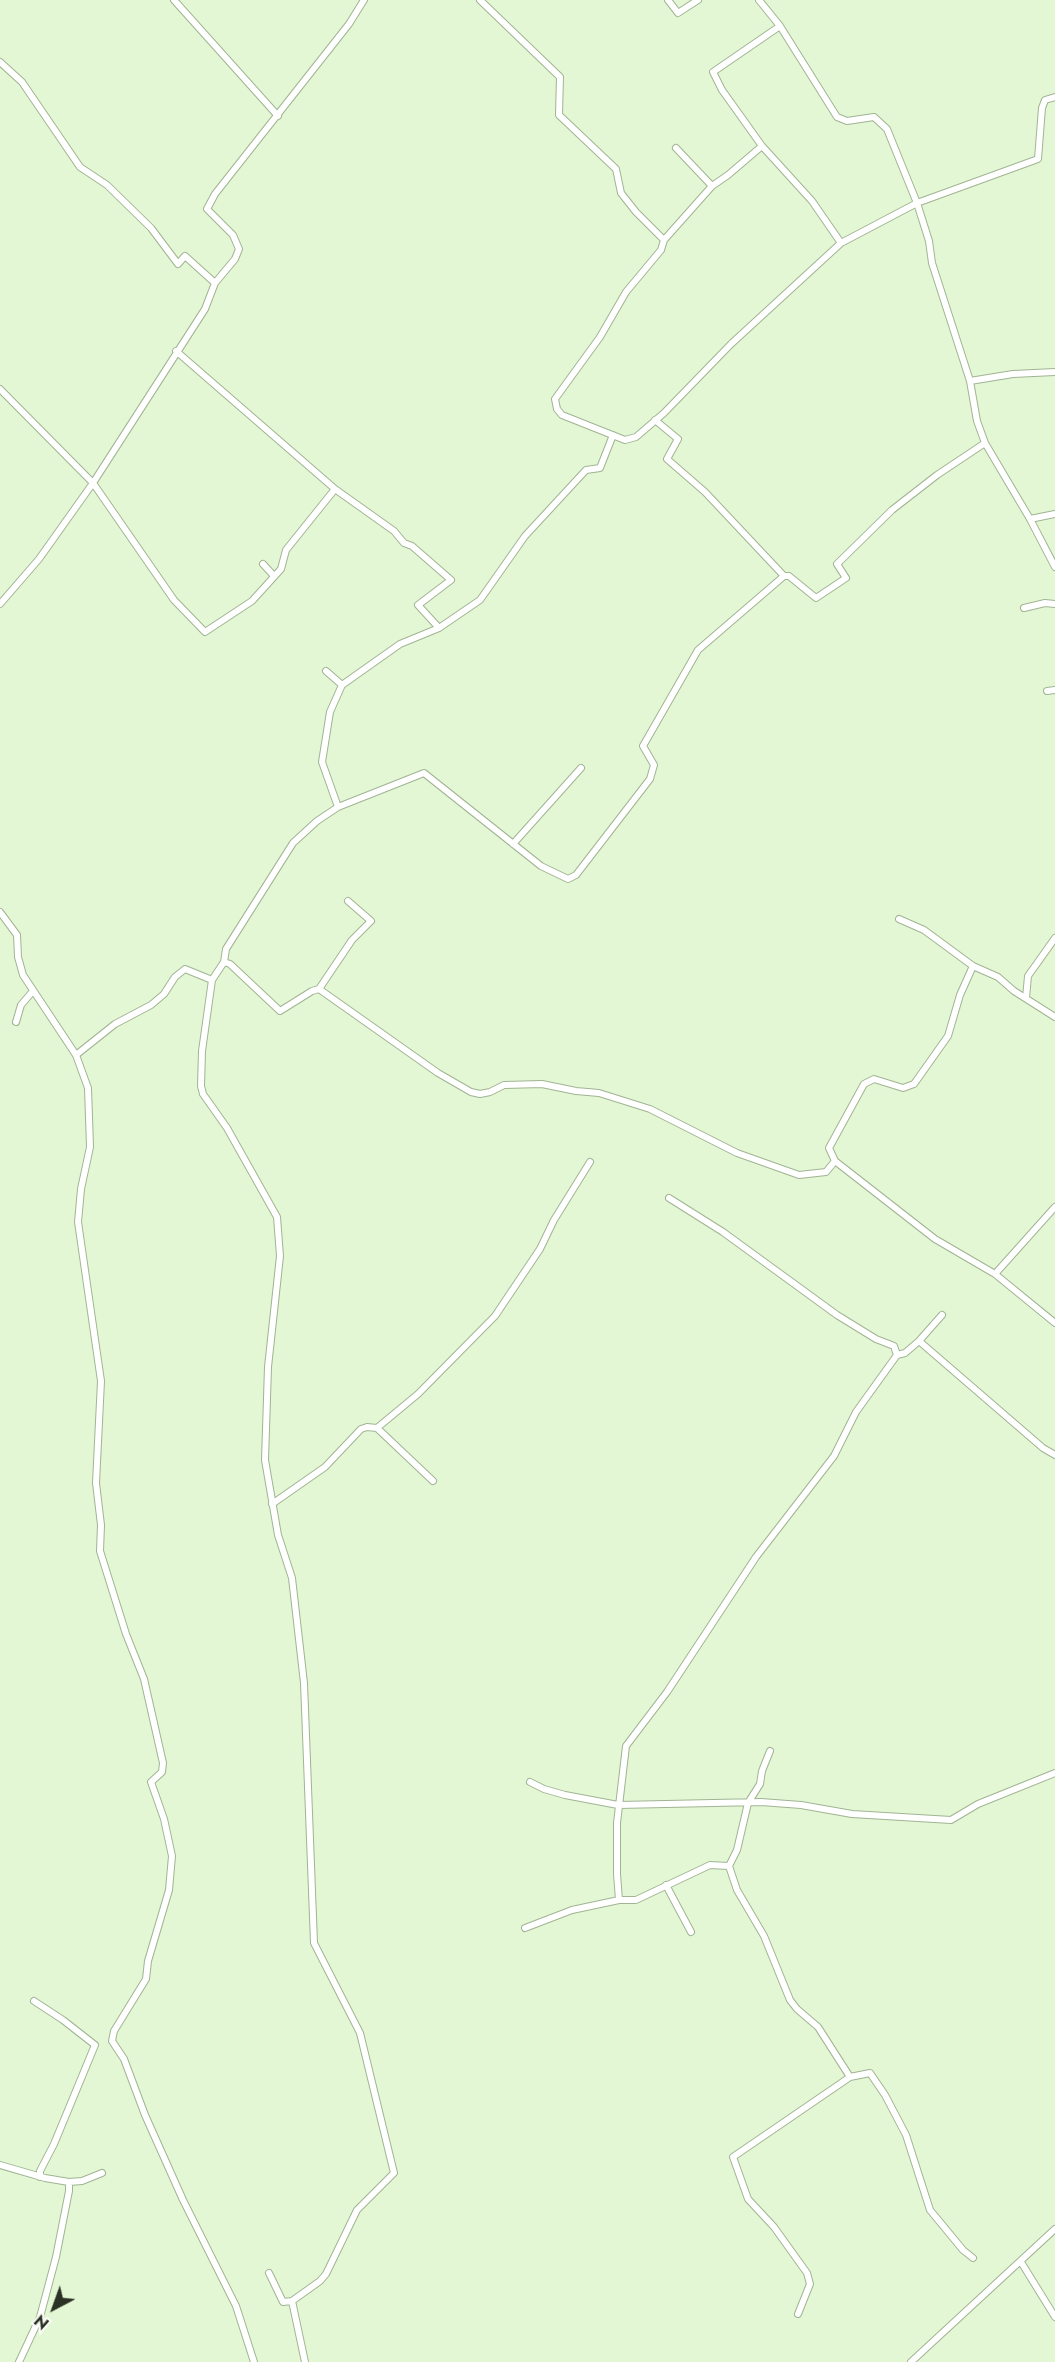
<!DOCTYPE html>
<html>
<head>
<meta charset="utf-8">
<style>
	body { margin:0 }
	#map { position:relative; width:1055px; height:2362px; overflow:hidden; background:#e3f7d5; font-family:Jost,sans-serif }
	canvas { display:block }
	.north { position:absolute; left:24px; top:2278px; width:60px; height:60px; -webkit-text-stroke:4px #fafef7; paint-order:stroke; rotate:221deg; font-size:16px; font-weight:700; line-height:24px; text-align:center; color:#2b3225 }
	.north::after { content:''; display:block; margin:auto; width:21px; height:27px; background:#2b3225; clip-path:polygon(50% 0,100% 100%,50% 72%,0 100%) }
</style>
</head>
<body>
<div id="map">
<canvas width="1055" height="2362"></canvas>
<div class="north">N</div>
</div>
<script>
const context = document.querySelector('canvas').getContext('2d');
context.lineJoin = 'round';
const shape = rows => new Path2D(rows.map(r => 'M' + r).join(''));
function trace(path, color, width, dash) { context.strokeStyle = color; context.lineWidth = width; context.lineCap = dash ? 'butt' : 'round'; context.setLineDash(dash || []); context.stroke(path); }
const minor = shape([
	[174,0,278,116],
	[480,0,560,77,559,115,616,169,621,193,636,212,664,240],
	[668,0,678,13,698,0],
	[759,0,780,26,713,72,722,90,762,146,728,175,712,186,664,240,661,250,626,292,600,337,555,399,557,409,562,415,625,440,636,437,664,413,731,344,841,243,917,203,1038,159,1042,108,1045,100,1055,97],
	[780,26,837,117,847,121,874,117,887,129,917,203,929,241,932,263,970,381,977,421,985,443,1030,519,1055,567],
	[0,62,22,82,80,167,107,185,151,228,178,264,185,256,215,283],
	[762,146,812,201,841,243],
	[676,148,712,186],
	[970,381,1013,374,1055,372],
	[0,389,93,483,174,600,205,632,252,601,281,569,286,550,335,489,176,351],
	[655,420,678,439,667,459,705,492,784,576],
	[335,489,394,531,404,543,412,546,451,580,418,605,439,628],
	[1030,519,1055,514],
	[263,564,274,576],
	[0,604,39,559,93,483,205,309,215,283,235,259,239,249,233,235,207,209,215,194,349,24,364,0],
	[1024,608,1045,603,1055,604],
	[326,671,342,685],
	[1047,691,1055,690],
	[338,807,322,762,330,712,342,685,400,644,439,628,480,600,525,536,586,470,600,468,613,435],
	[513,844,581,768],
	[0,912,17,935,18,957,23,975,76,1055,88,1088,90,1147,81,1189,78,1222,101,1381,96,1483,101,1525,100,1551,126,1634,144,1679,163,1763,162,1772,151,1782,164,1819,172,1856,169,1890,148,1961,146,1979,114,2031,112,2041,124,2059,145,2115,183,2200,236,2306,254,2362],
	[224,962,230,964,280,1011,312,991,319,989,438,1073,471,1092,480,1094,490,1092,504,1085,542,1084,576,1091,599,1093,650,1109,737,1153,799,1175,826,1172,835,1161,829,1148,864,1084,874,1079,903,1088,914,1084,948,1036,960,995,973,966,924,930,899,919],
	[973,966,998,977,1014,991,1055,1017],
	[319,989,352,940,371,921,348,901],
	[1026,998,1028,976,1055,938],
	[16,1022,21,1005,33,991],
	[76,1055,115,1024,151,1005,164,994,175,977,185,969,212,980],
	[835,1161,935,1239,995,1274,1055,1323],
	[669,1198,723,1232,837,1315,876,1339,894,1346,897,1355],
	[995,1274,1055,1207],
	[919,1341,1043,1448,1055,1455],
	[377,1428,433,1481],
	[272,1504,325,1467,361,1429,367,1427,377,1428,418,1394,495,1316,540,1249,554,1220,590,1162],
	[770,1751,762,1771,760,1784,748,1803,737,1850,729,1866,737,1890,764,1936,790,2000,797,2009,818,2027,850,2077],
	[530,1782,544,1789,565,1795,618,1805,761,1802,801,1805,852,1814,951,1820,978,1804,1055,1773],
	[666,1885,691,1932],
	[619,1900,617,1874,617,1823,626,1746,667,1692,756,1557,834,1456,856,1412,897,1355,905,1353,919,1341,942,1315],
	[525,1928,572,1910,619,1900,636,1900,710,1865,729,1866],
	[34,2001,63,2020,95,2045,54,2144,40,2171,40,2177],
	[0,2165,45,2178,69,2182,82,2181,102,2173],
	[1021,2262,1055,2317],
	[269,2273,283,2302,292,2301,305,2362],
	[292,2301,320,2281,326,2274,357,2210,394,2173,360,2033,314,1943,304,1683,292,1578,278,1535,265,1460,268,1367,280,1256,277,1217,227,1128,203,1094,201,1086,202,1051,212,980,224,962,226,949,293,843,317,821,338,807,424,773,541,866,568,879,576,875,650,779,654,765,643,746,698,650,784,576,789,576,816,598,846,578,837,564,892,510,937,475,985,443],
	[798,2314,810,2284,807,2273,774,2227,748,2199,733,2157,850,2077,870,2073,885,2095,906,2135,930,2210,963,2250,973,2258],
	[19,2362,40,2317,56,2257,69,2191,69,2182],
	[911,2362,1055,2229]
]);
trace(minor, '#a1b493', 8);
trace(minor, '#fff', 6);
</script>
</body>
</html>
